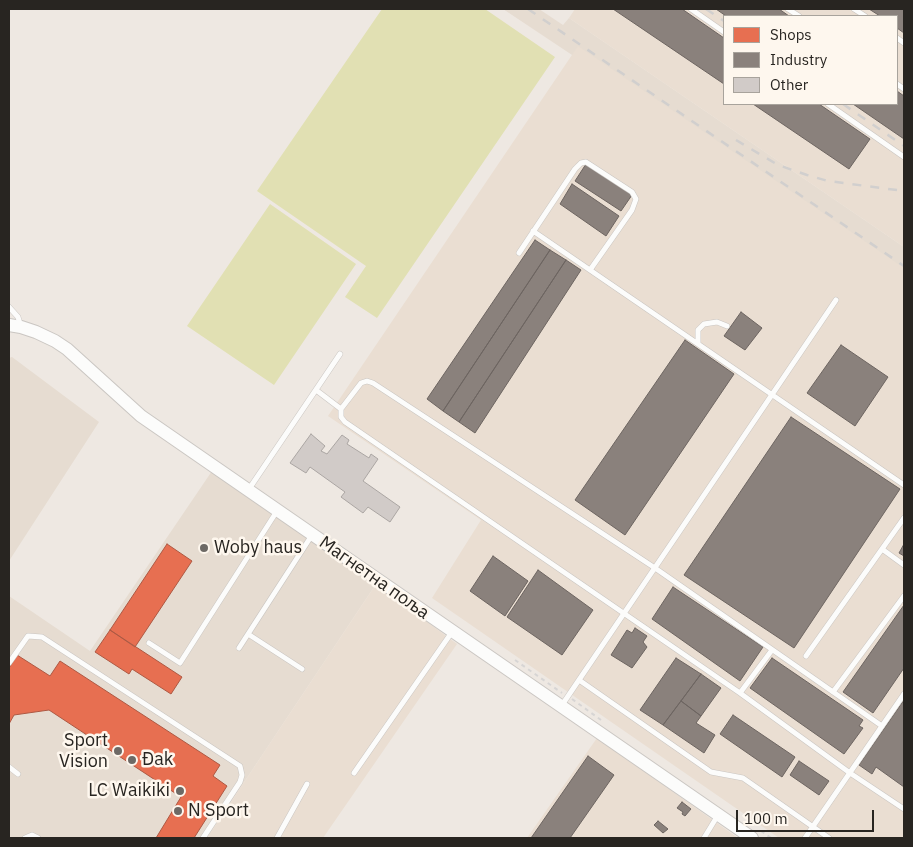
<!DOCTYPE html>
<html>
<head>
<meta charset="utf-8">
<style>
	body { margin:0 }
	#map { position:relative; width:913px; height:847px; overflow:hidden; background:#eee8e2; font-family:"IBM Plex Sans",sans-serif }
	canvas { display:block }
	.frame { position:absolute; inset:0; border:10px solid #282521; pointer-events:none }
	.legend { position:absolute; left:723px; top:15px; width:175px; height:90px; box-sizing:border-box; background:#fef7ee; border:1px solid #a8a39c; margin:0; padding:6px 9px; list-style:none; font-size:15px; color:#282521 }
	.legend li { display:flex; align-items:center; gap:10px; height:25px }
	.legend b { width:25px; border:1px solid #a8a39c }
	.scale { position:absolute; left:736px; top:810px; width:138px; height:22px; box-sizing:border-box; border:2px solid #282521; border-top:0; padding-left:6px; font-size:15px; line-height:18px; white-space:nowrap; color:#282521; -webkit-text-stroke:4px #fef7ee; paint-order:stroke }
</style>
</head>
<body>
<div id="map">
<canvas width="913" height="847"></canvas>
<div class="frame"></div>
<ul class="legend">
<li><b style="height:14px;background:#e76f51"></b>Shops</li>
<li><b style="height:14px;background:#8a817c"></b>Industry</li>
<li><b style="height:14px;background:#d1cbc8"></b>Other</li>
</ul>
<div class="scale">100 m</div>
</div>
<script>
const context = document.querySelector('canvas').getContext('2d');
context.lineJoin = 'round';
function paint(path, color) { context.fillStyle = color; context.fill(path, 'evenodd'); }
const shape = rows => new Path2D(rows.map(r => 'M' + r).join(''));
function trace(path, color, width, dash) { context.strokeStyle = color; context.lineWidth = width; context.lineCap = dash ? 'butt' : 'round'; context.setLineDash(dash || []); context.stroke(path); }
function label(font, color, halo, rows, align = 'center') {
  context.font = font + ' "IBM Plex Sans",sans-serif'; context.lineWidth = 5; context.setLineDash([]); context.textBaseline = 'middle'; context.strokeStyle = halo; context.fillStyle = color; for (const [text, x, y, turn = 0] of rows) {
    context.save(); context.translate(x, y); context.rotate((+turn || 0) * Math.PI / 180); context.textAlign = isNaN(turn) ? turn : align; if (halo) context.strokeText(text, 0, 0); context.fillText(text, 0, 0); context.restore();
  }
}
paint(shape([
	[503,9,539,9,563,25,569,18,904,247,904,276],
	[12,357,99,422,9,561,9,358],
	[212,471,376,584,207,838,9,838,9,596,90,651]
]), '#e6dcd1');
paint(shape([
	[575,9,904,9,904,247,569,18],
	[724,16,897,16,897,104,724,104],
	[578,46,904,268,904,838,779,838,432,598,481,520,328,416],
	[376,584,457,644,323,838,207,838],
	[597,738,738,838,527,838]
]), '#eaded2');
paint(shape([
	[382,9,485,9,555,57,377,318,345,297,366,266,257,191],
	[270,204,356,264,274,385,187,326]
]), '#e1e0b3');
const shops = shape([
	[167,544,192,561,135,647,110,630,167,544],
	[110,630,182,677,171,694,132,669,129,674,95,652,110,630],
	[17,655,50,676,60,661,220,765,213,776,227,786,194,838,156,838,181,797,49,710,14,715,9,724,9,668,17,655]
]);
paint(shops, '#e76f51');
trace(shops, '#ae5943', 1);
const industry = shape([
	[613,9,682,9,724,38,724,84,613,9],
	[716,9,779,9,789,16,726,16,716,9],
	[869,9,904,9,904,33,897,28,897,16,880,16,869,9],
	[897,91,904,96,904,139,853,104,897,104,897,91],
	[753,104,819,104,870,139,849,169,753,104],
	[586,164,632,195,621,211,575,181,586,164],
	[572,184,619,216,606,236,560,204,572,184],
	[535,240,550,250,443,411,427,399,535,240],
	[550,250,566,260,459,422,443,411,550,250],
	[566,260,581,270,475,433,459,422,566,260],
	[741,312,762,328,745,350,724,336,741,312],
	[685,340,734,374,625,535,575,500,685,340],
	[841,345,888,377,855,426,807,393,841,345],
	[791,417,900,489,794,648,684,575,791,417],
	[904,544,904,556,899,553,904,544],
	[493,556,528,581,505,616,470,591,493,556],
	[538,570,593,610,562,655,507,617,538,570],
	[673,587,763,647,740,681,652,619,673,587],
	[904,605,904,668,873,713,843,692,904,605],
	[635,628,647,636,643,642,647,647,632,668,611,655,627,630,632,633,635,628],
	[676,658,701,674,663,725,640,710,676,658],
	[772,658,863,720,859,726,863,728,844,754,750,688,772,658],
	[701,674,721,688,701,716,681,701,701,674],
	[904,700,904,787,876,767,872,774,859,765,904,700],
	[681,701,701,716,696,723,715,735,704,753,663,725,681,701],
	[733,715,795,757,782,777,720,734,733,715],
	[588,756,614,775,570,838,531,838,588,756],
	[799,761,829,781,819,795,790,775,799,761],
	[682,802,691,809,685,816,682,814,683,812,677,808,682,802],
	[658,821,668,829,663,833,654,825,658,821]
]);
paint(industry, '#8a817c');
trace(industry, '#6d6561', 1);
const building = shape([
	[311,434,325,446,321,451,327,454,342,435,349,440,347,444,369,458,371,454,378,459,363,481,400,507,390,522,368,507,363,513,341,497,345,492,310,467,306,473,290,463,311,434]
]);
paint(building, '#d1cbc8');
trace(building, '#aaa5a2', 1);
const service = shape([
	[691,9,724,32],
	[788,9,799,16],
	[854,9,865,16],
	[897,38,904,43],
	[897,84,904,89],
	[828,104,904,157],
	[533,231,904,485],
	[519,253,575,169,581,163,586,162,632,192,636,199,632,210,590,270],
	[9,307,18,317,21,327],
	[698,343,698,330,704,324,717,322,727,326],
	[316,390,341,409],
	[249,489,340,354],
	[882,549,904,565],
	[248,634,302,669],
	[149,643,180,663,277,511],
	[239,648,312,535],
	[806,656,904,518],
	[9,663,28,636,42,637,240,766,242,775,240,782,203,838],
	[579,680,711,772,743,778,829,838],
	[833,692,904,596],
	[740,693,772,650],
	[562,705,836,300],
	[882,726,655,568,373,383,367,381,361,383,341,409,341,417,345,422,740,693,850,773,904,809],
	[9,767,18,774],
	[354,773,452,632],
	[25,838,32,835,38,838],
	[277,838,307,784],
	[704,838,718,815],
	[805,838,904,694]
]);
const tertiary = shape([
	[9,325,21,327,36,332,55,341,67,349,141,416,752,838]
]);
trace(service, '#cac6c2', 6);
trace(tertiary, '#cac6c2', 14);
trace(shape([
	[515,660,562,693],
	[572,699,601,720],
	[761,831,771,838]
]), '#d7d5d4', 2, [4, 4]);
trace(service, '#fcfcfb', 5);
trace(tertiary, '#fcfcfb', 12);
trace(shape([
	[528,9,904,266],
	[706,9,724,21],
	[843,104,904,146],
	[736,140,778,165,807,175,828,181,904,191]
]), '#d1cfce', 2.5, [9, 9]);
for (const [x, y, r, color] of [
	[204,548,5,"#6d6965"],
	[118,751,5,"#6d6965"],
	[132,760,5,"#6d6965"],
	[180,791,5,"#6d6965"],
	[178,811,5,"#6d6965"]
]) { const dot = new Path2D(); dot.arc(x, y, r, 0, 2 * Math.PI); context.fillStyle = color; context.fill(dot); trace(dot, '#fef7ee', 2); }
label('18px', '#282521', '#fef7ee', [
	["Woby haus",214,548],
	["Sport",108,741,"right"],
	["Vision",108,762,"right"],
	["Đak",142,760],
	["LC Waikiki",170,791,"right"],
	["N Sport",188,811]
], 'left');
label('18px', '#282521', '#fef7ee', [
	["Магнетна поља",374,578,35]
]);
</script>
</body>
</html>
